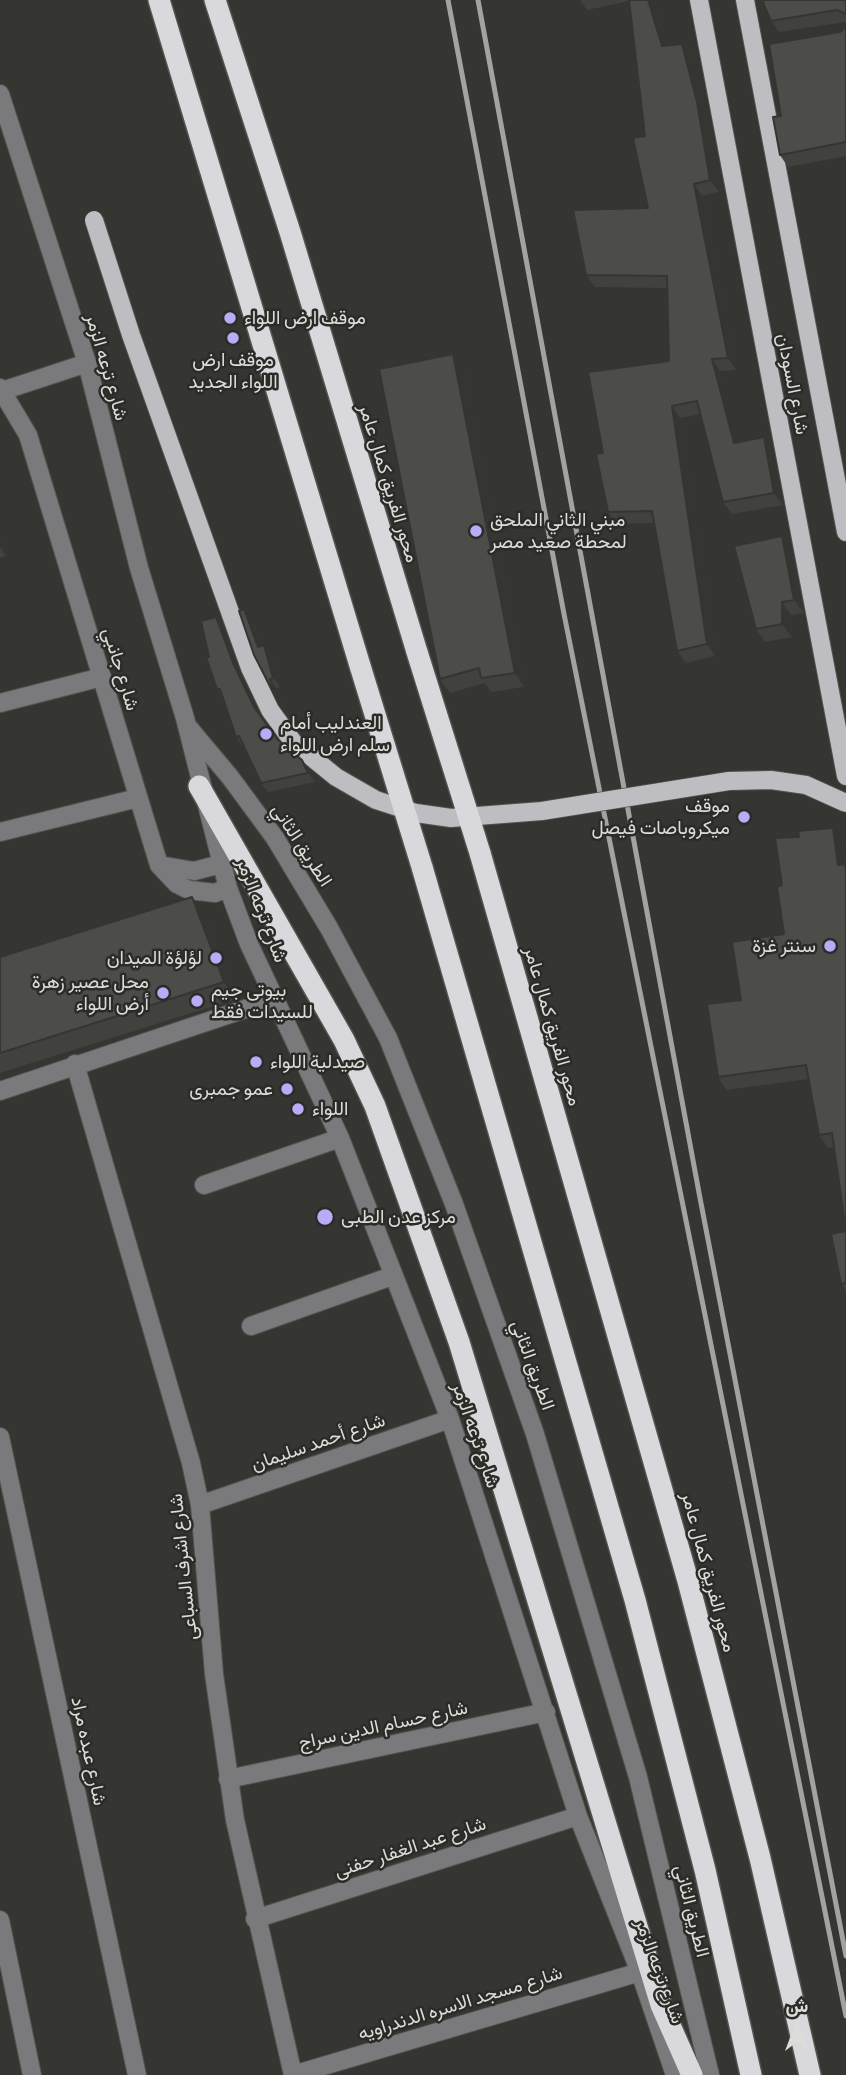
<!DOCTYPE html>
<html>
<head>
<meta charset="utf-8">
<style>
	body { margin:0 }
	#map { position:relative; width:846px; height:2075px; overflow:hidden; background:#353532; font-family:Commissioner,Vazirmatn,sans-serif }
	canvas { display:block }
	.north { position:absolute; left:762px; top:1991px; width:70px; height:70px; -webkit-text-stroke:5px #2b2b28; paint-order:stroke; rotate:0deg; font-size:19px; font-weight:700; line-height:28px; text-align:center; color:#dcdcd9 }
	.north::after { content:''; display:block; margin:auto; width:24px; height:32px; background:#dcdcd9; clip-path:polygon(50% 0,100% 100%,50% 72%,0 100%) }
</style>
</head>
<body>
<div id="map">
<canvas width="846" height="2075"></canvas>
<div class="north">ش</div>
</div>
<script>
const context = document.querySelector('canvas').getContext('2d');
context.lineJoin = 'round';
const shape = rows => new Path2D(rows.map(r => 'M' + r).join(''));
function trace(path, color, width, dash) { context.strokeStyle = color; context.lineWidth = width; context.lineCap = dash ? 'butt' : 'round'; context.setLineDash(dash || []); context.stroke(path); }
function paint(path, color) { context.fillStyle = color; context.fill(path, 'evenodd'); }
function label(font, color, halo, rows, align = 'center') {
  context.font = font + ' Commissioner,Vazirmatn,sans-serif'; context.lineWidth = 5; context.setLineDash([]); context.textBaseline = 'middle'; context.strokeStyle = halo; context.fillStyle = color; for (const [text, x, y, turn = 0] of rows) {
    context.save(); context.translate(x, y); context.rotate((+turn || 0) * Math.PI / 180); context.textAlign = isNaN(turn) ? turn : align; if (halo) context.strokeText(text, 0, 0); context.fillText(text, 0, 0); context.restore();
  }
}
const minor = shape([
	[0,94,87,363,139,568,185,718,228,888,249,944,340,1138,450,1419,578,1816,640,1972,675,2075],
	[0,388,28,435,159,865,177,884,189,890,215,893,228,888],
	[2,391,87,363],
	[0,703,102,677],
	[189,728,230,777,275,838,329,928,388,1038,454,1204,535,1434,638,1777,710,2075],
	[0,832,138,798],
	[159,865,194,871,221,864],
	[75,1064,191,1463,200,1505,214,1674,235,1820,293,2075],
	[0,1091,275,999],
	[204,1185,340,1138],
	[251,1326,392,1276],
	[0,1437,137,2075],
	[200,1505,450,1419],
	[228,1779,546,1712],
	[255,1919,578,1816],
	[0,1920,32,2075],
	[293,2075,640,1972]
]);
const major = shape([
	[699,0,846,776],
	[745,0,846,532]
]);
const highway = shape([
	[159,0,361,669],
	[215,0,290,232,417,652],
	[199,786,344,1040,375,1106,459,1342,661,2005,692,2075],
	[480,853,688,1581,760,1858,810,2075],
	[422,867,635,1600,705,1870,751,2075]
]);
trace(minor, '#535350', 20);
trace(major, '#535350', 20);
trace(highway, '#535350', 24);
trace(minor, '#7a797b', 18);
trace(major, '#bebdc1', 18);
trace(highway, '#d9d8dc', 21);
trace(shape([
	[448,0,564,614,846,2016],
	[478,0,700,1198,846,1956]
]), '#a3a3a0', 5);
const majorBridge = shape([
	[94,220,131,335,250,668,270,710,293,742,336,777,376,800,416,813,451,818,542,811,729,781,771,780,806,785,846,803]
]);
const highwayBridge = shape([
	[417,652,480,853],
	[361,669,422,867]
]);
trace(majorBridge, '#535350', 20, []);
trace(highwayBridge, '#535350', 24, []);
trace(majorBridge, '#bebdc1', 18);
trace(highwayBridge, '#d9d8dc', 21);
paint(shape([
	[580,0,652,0,666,45,682,44,691,56,706,114,719,192,702,196,736,370,720,371,739,442,773,450,783,505,732,514,723,502,701,414,680,418,715,656,686,663,677,651,654,523,616,524,608,512,603,453,669,361,667,288,595,287,586,275,648,208,645,136,629,1,587,10],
	[846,0,846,22,779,32,771,21],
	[846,27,846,156,788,167,780,155,781,116,840,32],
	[463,367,524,687,491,692,485,683,450,693,440,679],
	[0,538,6,556,0,558],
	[792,549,804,613,791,615,792,637,765,642,756,629],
	[216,617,223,626,239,672,260,716,278,740,309,769,315,782,268,792,261,783,243,745,242,746,236,737,224,698,217,689],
	[251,618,261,646,271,654,280,687,276,688,285,712,254,655],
	[842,841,846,867,846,1291,841,1284,846,1231,834,1147,828,1148,819,1135,808,1079,726,1090,718,1077,741,1000,784,934,782,885],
	[204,913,236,999,0,1073,0,957]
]), '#41413e');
paint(shape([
	[648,0,652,0,670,58,662,46],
	[682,44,691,56,706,114,719,192,710,180],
	[694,184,702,196,736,370,728,358],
	[453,354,463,367,524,687,515,673],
	[712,359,720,371,743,455,734,443],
	[672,406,680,418,715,656,707,644],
	[764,437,773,450,783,505,774,493],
	[782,536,792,549,804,613,794,600],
	[0,538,6,556,0,547],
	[782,602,791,615,792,637,782,624],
	[244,609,251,618,264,656,258,647],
	[216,617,223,626,239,672,261,716,254,707,233,663],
	[264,645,271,654,280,687,273,678],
	[270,679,276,688,285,712,279,703],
	[302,760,309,769,315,782,308,773],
	[833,828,842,841,846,867,846,876,838,865],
	[192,897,204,913,236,999,224,982]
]), '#353532');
const building = shape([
	[629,0,648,0,662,46,682,44,697,102,710,180,694,184,728,358,712,359,734,443,764,437,774,493,723,502,697,401,672,406,707,644,677,651,652,511,608,512,596,454,603,453,588,372,669,361,667,276,586,275,573,210,648,208,633,138,645,136,629,0],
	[763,0,846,0,846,14,837,10,771,21,764,5,763,0],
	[846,27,846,142,780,155,773,117,781,116,769,44,840,32,846,27],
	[453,354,515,673,481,678,479,668,440,679,379,369,453,354],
	[782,536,794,600,782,602,782,624,756,629,734,546,782,536],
	[244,609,258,647,264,645,273,678,270,679,279,703,254,655,239,611,244,609],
	[216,617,233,663,254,707,278,740,302,760,308,773,261,783,239,736,236,737,220,689,217,689,206,657,209,657,201,621,216,617],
	[833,828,838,865,845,864,846,873,846,1283,841,1284,831,1234,846,1231,832,1133,819,1135,806,1065,718,1077,707,1004,741,1000,732,942,784,934,777,887,782,885,775,838,799,837,798,831,833,828],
	[192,897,224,982,0,1053,0,957,192,897]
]);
paint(building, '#4c4c48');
trace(building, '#353532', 2);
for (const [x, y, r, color] of [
	[230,318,7,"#bbaaf6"],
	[233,338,7,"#bbaaf6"],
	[476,531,7,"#bbaaf6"],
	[266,734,7,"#bbaaf6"],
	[744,817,7,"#bbaaf6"],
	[830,946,7,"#bbaaf6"],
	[216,958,7,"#bbaaf6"],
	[163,993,7,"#bbaaf6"],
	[197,1001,7,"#bbaaf6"],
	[256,1062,7,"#bbaaf6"],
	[287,1089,7,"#bbaaf6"],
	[298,1109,7,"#bbaaf6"],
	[325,1217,9,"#bbaaf6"]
]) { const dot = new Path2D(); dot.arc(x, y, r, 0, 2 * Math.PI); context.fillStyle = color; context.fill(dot); trace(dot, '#2b2b28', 2.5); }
label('19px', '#dcdcd9', '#2b2b28', [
	["موقف ارض اللواء",244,318],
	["موقف ارض",233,360,"center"],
	["اللواء الجديد",233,382,"center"],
	["مبني الثاني الملحق",490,520],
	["لمحطة صعيد مصر",490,542],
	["العندليب أمام",280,723],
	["سلم ارض اللواء",280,745],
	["موقف",730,806,"right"],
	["ميكروباصات فيصل",730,828,"right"],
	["سنتر غزة",816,946,"right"],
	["لؤلؤة الميدان",202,958,"right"],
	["محل عصير زهرة",149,982,"right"],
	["أرض اللواء",149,1004,"right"],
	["بيوتى جيم",211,990],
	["للسيدات فقط",211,1012],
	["صيدلية اللواء",270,1062],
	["عمو جمبرى",273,1089,"right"],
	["اللواء",312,1109],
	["مركز عدن الطبى",341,1217]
], 'left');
label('19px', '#dcdcd9', '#2b2b28', [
	["شارع ترعه الزمر",107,367,74],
	["شارع السودان",793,384,79],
	["محور الفريق كمال عامر",389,483,73],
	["شارع جانبي",121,669,73],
	["الطريق الثاني",302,845,57],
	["شارع ترعه الزمر",262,910,69],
	["محور الفريق كمال عامر",553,1026,74],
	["الطريق الثاني",533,1365,70],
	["شارع ترعه الزمر",476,1435,71],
	["شارع أحمد سليمان",318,1442,-19],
	["شارع اشرف السباعى",183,1567,-96],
	["محور الفريق كمال عامر",709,1572,75],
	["شارع حسام الدين سراج",383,1725,-12],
	["شارع عبده مراد",89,1751,78],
	["شارع عبد الغفار حفنى",410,1847,-18],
	["الطريق الثاني",692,1911,76],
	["شارع ترعه الزمر",660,1971,70],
	["شارع مسجد الاسره الدندراويه",460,2003,-17]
]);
</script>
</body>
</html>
